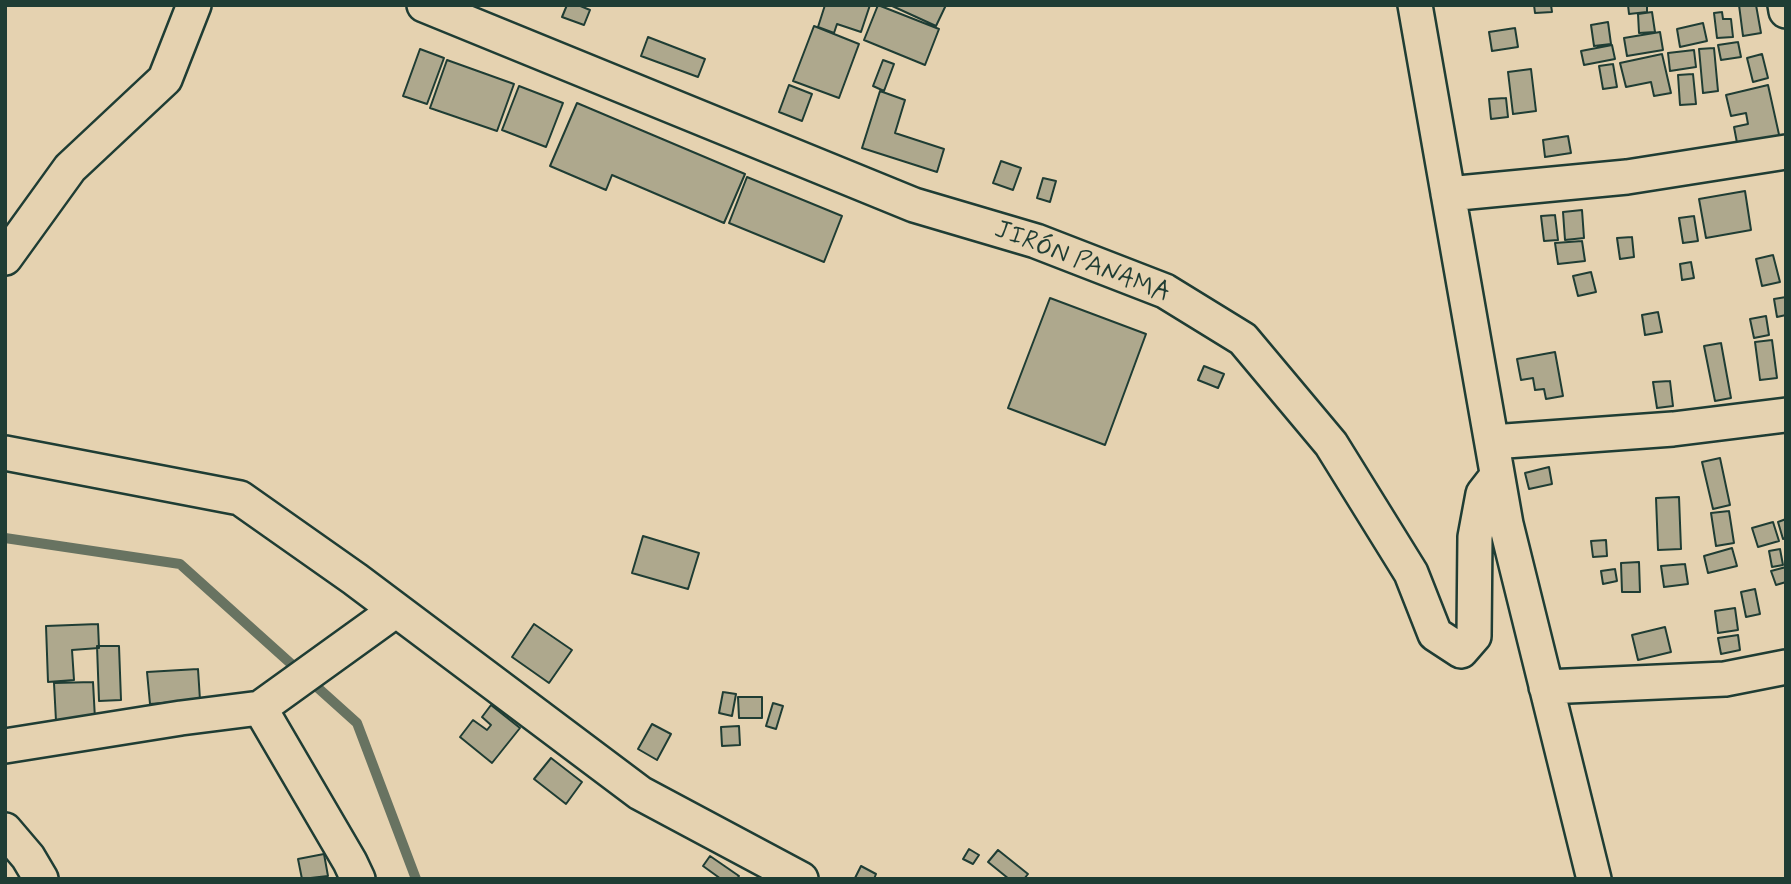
<!DOCTYPE html>
<html>
<head>
<meta charset="utf-8">
<style>
	body { margin:0 }
	#map { position:relative; width:1791px; height:884px; overflow:hidden; background:#e5d2b0; font-family:Mynerve,sans-serif }
	canvas { display:block }
	.frame { position:absolute; inset:0; border:7px solid #1f3d34; pointer-events:none }
</style>
</head>
<body>
<div id="map">
<canvas width="1791" height="884"></canvas>
<div class="frame"></div>
</div>
<script>
const context = document.querySelector('canvas').getContext('2d');
context.lineJoin = 'round';
const shape = rows => new Path2D(rows.map(r => 'M' + r).join(''));
function trace(path, color, width, dash) { context.strokeStyle = color; context.lineWidth = width; context.lineCap = dash ? 'butt' : 'round'; context.setLineDash(dash || []); context.stroke(path); }
function paint(path, color) { context.fillStyle = color; context.fill(path, 'evenodd'); }
function label(font, color, halo, rows, align = 'center') {
  context.font = font + ' Mynerve,sans-serif'; context.lineWidth = 6; context.setLineDash([]); context.textBaseline = 'middle'; context.strokeStyle = halo; context.fillStyle = color; for (const [text, x, y, turn = 0] of rows) {
    context.save(); context.translate(x, y); context.rotate((+turn || 0) * Math.PI / 180); context.textAlign = isNaN(turn) ? turn : align; if (halo) context.strokeText(text, 0, 0); context.fillText(text, 0, 0); context.restore();
  }
}
trace(shape([
	[5,538,180,564,357,723,416,879]
]), '#687361', 10);
const building = shape([
	[567,5,578,5,590,10,584,25,562,17,567,5],
	[825,5,870,5,861,32,837,24,834,33,818,27,825,5],
	[878,5,939,29,925,65,864,40,878,5],
	[890,5,946,5,936,26,890,5],
	[1534,5,1551,5,1552,12,1535,13,1534,5],
	[1628,5,1647,5,1647,12,1629,14,1628,5],
	[1739,5,1756,5,1761,33,1743,36,1739,5],
	[1652,12,1655,32,1639,33,1638,14,1652,12],
	[1722,12,1723,19,1731,19,1733,37,1717,38,1714,13,1722,12],
	[1608,22,1611,44,1594,46,1591,25,1608,22],
	[1703,23,1707,41,1680,47,1677,29,1703,23],
	[814,26,859,44,839,98,793,81,814,26],
	[1515,28,1518,47,1492,51,1489,32,1515,28],
	[1660,32,1663,50,1627,56,1624,38,1660,32],
	[648,37,705,59,698,77,641,56,648,37],
	[1738,42,1741,57,1721,60,1718,45,1738,42],
	[1612,45,1615,59,1584,65,1581,51,1612,45],
	[1714,48,1718,91,1703,93,1699,49,1714,48],
	[420,49,444,58,427,104,403,96,420,49],
	[1694,50,1696,67,1670,71,1668,53,1694,50],
	[1662,54,1671,93,1654,96,1651,82,1626,87,1620,63,1662,54],
	[1762,54,1768,78,1753,82,1747,58,1762,54],
	[447,60,514,84,497,131,430,108,447,60],
	[883,60,894,64,884,91,873,86,883,60],
	[1613,64,1617,87,1603,89,1599,66,1613,64],
	[1531,69,1536,111,1513,114,1508,72,1531,69],
	[1693,74,1696,104,1680,105,1678,75,1693,74],
	[789,85,812,94,802,121,779,112,789,85],
	[1768,85,1780,139,1738,148,1734,127,1748,124,1746,113,1731,116,1726,95,1768,85],
	[519,86,563,103,546,147,502,130,519,86],
	[880,91,905,100,895,133,944,149,937,172,862,148,880,91],
	[1506,98,1508,117,1491,119,1489,99,1506,98],
	[577,103,745,174,724,223,612,175,606,190,550,166,577,103],
	[1568,136,1571,153,1545,157,1543,140,1568,136],
	[1001,161,1021,168,1013,190,993,183,1001,161],
	[747,177,842,216,824,262,729,223,747,177],
	[1043,178,1056,181,1050,202,1037,198,1043,178],
	[1745,191,1751,230,1706,238,1699,199,1745,191],
	[1582,210,1584,238,1565,240,1563,212,1582,210],
	[1555,215,1558,240,1544,241,1541,216,1555,215],
	[1694,216,1698,241,1683,243,1679,218,1694,216],
	[1632,237,1634,257,1620,259,1617,238,1632,237],
	[1582,241,1585,261,1558,264,1555,243,1582,241],
	[1773,255,1780,282,1762,286,1756,259,1773,255],
	[1691,262,1694,278,1682,280,1680,264,1691,262],
	[1591,272,1596,292,1578,296,1573,276,1591,272],
	[1786,297,1786,315,1777,317,1774,299,1786,297],
	[1050,298,1146,334,1105,445,1008,408,1050,298],
	[1658,312,1662,332,1645,335,1642,315,1658,312],
	[1766,316,1769,335,1754,338,1750,319,1766,316],
	[1772,340,1777,378,1760,380,1755,342,1772,340],
	[1721,343,1731,398,1715,401,1704,346,1721,343],
	[1555,352,1563,396,1546,399,1544,389,1535,390,1533,378,1521,380,1517,359,1555,352],
	[1204,366,1224,374,1218,388,1198,380,1204,366],
	[1670,381,1673,406,1657,408,1653,382,1670,381],
	[1720,458,1730,505,1713,509,1702,462,1720,458],
	[1549,467,1552,484,1529,489,1525,473,1549,467],
	[1679,497,1681,549,1658,550,1656,498,1679,497],
	[1729,511,1734,543,1716,546,1711,513,1729,511],
	[1786,519,1786,538,1783,539,1778,522,1786,519],
	[1773,522,1779,541,1758,547,1752,528,1773,522],
	[643,536,699,553,688,589,632,573,643,536],
	[1606,540,1607,556,1593,557,1591,541,1606,540],
	[1732,548,1737,566,1708,573,1704,556,1732,548],
	[1780,549,1783,565,1772,567,1769,551,1780,549],
	[1639,562,1640,592,1622,592,1621,563,1639,562],
	[1685,564,1688,584,1664,587,1661,566,1685,564],
	[1786,567,1786,582,1776,585,1771,571,1786,567],
	[1615,569,1617,581,1603,584,1601,571,1615,569],
	[1755,589,1760,614,1746,617,1741,592,1755,589],
	[1735,608,1738,630,1718,633,1715,611,1735,608],
	[98,624,99,648,72,650,74,680,48,682,46,626,98,624],
	[534,624,572,650,549,683,512,657,534,624],
	[1665,627,1671,652,1638,660,1632,635,1665,627],
	[1738,635,1740,650,1721,654,1718,638,1738,635],
	[97,646,119,646,121,700,99,701,97,646],
	[198,669,200,700,150,704,147,672,198,669],
	[93,682,95,719,56,721,54,683,93,682],
	[723,692,736,694,732,716,719,713,723,692],
	[738,697,762,697,762,718,739,718,738,697],
	[773,703,783,706,776,729,766,726,773,703],
	[491,705,520,728,492,763,460,737,473,720,487,730,491,725,482,717,491,705],
	[652,724,671,734,657,760,638,749,652,724],
	[739,726,740,745,722,746,721,727,739,726],
	[551,758,582,782,566,804,534,779,551,758],
	[969,849,979,855,973,864,963,859,969,849],
	[998,850,1028,874,1024,879,1009,879,988,862,998,850],
	[324,854,328,876,302,879,298,859,324,854],
	[710,856,739,876,737,879,721,879,703,866,710,856],
	[861,866,876,874,874,879,855,878,861,866]
]);
paint(building, '#aea88d');
trace(building, '#1f3d34', 2);
const minor = shape([
	[424,5,914,205,1036,241,1165,291,1243,339,1331,444,1411,573,1435,634,1461,651,1474,636,1475,537,1483,494,1497,476],
	[1415,5,1506,524,1594,879],
	[1785,5,1786,11],
	[1448,194,1627,177,1786,152],
	[5,258,70,168,165,79,194,5],
	[1492,442,1673,429,1786,415],
	[5,453,240,498,355,579,640,793,801,879],
	[1546,687,1725,679,1786,667],
	[260,708,350,862,358,879],
	[5,746,181,718,260,708,396,610],
	[5,830,28,857,41,879]
]);
trace(minor, '#1f3d34', 38);
trace(minor, '#e5d2b0', 33);
label('26px', '#1f3d34', '#e5d2b0', [
	["JIRÓN PANAMA",1082,263,21]
]);
</script>
</body>
</html>
